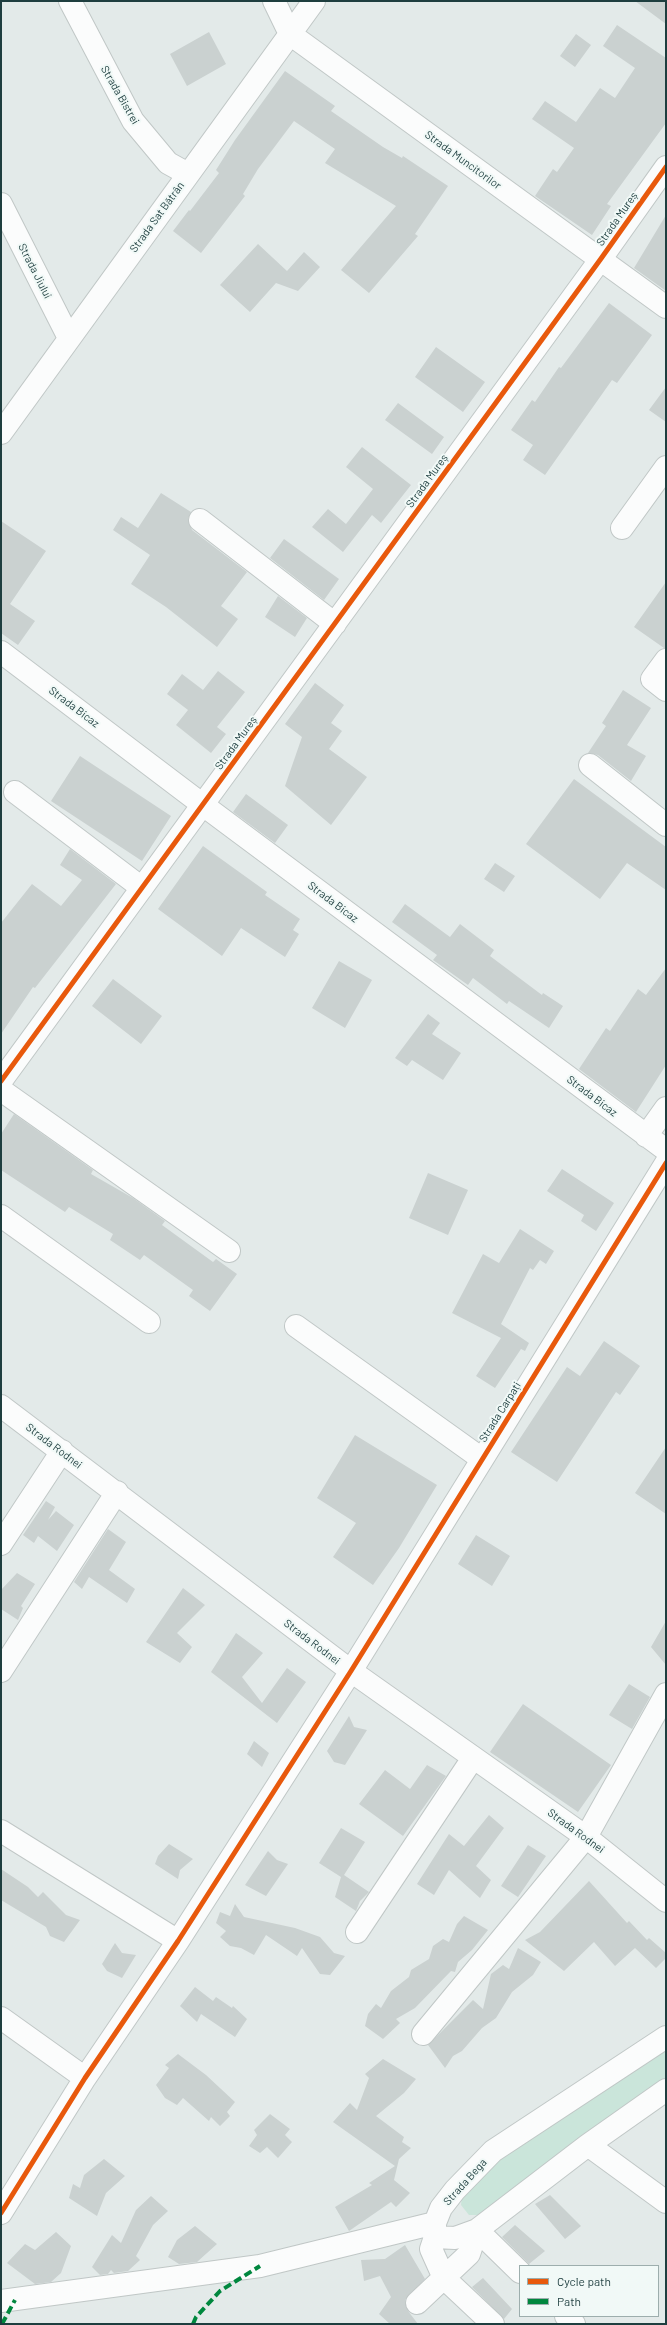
<!DOCTYPE html>
<html>
<head>
<meta charset="utf-8">
<style>
	body { margin:0 }
	#map { position:relative; width:667px; height:2325px; overflow:hidden; background:#e3eae9; font-family:Barlow,sans-serif }
	canvas { display:block }
	.frame { position:absolute; inset:0; border:2px solid #1e3e3f; pointer-events:none }
	.legend { position:absolute; left:519px; top:2265px; width:140px; height:52px; box-sizing:border-box; background:#f1f9f7; border:1px solid #9daead; margin:0; padding:5px 7px; list-style:none; font-size:12px; color:#1e3e3f }
	.legend li { display:flex; align-items:center; gap:8px; height:20px }
	.legend b { width:20px; border:1px solid #9daead }
</style>
</head>
<body>
<div id="map">
<canvas width="667" height="2325"></canvas>
<div class="frame"></div>
<ul class="legend">
<li><b style="height:5px;background:#e8590c"></b>Cycle path</li>
<li><b style="height:5px;background:#00873e"></b>Path</li>
</ul>
</div>
<script>
const context = document.querySelector('canvas').getContext('2d');
context.lineJoin = 'round';
function paint(path, color) { context.fillStyle = color; context.fill(path, 'evenodd'); }
const shape = rows => new Path2D(rows.map(r => 'M' + r).join(''));
function trace(path, color, width, dash) { context.strokeStyle = color; context.lineWidth = width; context.lineCap = dash ? 'butt' : 'round'; context.setLineDash(dash || []); context.stroke(path); }
function label(font, color, halo, rows, align = 'center') {
  context.font = font + ' Barlow,sans-serif'; context.lineWidth = 4; context.setLineDash([]); context.textBaseline = 'middle'; context.strokeStyle = halo; context.fillStyle = color; for (const [text, x, y, turn = 0] of rows) {
    context.save(); context.translate(x, y); context.rotate((+turn || 0) * Math.PI / 180); context.textAlign = isNaN(turn) ? turn : align; if (halo) context.strokeText(text, 0, 0); context.fillText(text, 0, 0); context.restore();
  }
}
paint(shape([
	[666,2043,666,2080,484,2215,469,2215,461,2205,463,2188,520,2140]
]), '#cae5da');
paint(shape([
	[635,1,666,1,666,24],
	[617,25,666,58,666,123,607,204,611,206,592,235,535,196,553,169,557,172,574,148,532,119,545,101,576,122,600,88,615,98,635,68,603,46],
	[209,32,226,64,187,86,170,54],
	[576,34,591,45,575,67,560,56],
	[285,71,335,106,331,111,383,147,402,158,403,156,448,186,415,234,418,236,369,293,341,270,396,206,325,163,335,149,294,121,258,169,243,194,245,196,201,253,173,231,189,210,190,211,219,173,216,170,235,140],
	[666,215,666,291,634,268],
	[258,244,287,271,304,252,320,267,298,291,276,283,250,312,220,285],
	[609,303,652,335,617,383,612,380,545,475,523,460,533,445,511,430,532,400,535,402,559,367,561,368],
	[436,347,485,382,463,412,415,377],
	[666,387,666,422,649,410],
	[398,403,444,437,432,454,385,420],
	[362,447,411,485,381,523,372,515,343,552,312,527,328,509,346,524,373,489,346,467],
	[161,493,191,512,188,519,192,530,247,572,221,606,238,619,217,647,166,607,131,584,150,555,113,530,121,517,138,528],
	[1,521,46,551,10,604,35,621,18,645,1,633],
	[284,539,339,579,324,600,270,558],
	[666,582,666,648,664,648,634,627],
	[278,596,307,618,295,637,265,617],
	[218,671,245,692,217,727,226,734,211,753,176,725,188,710,167,694,182,674,203,690],
	[315,683,344,705,331,723,342,731,329,749,367,777,331,825,285,786,302,737,285,724],
	[623,690,651,708,627,745,646,756,631,781,598,755,588,753,606,726,602,723],
	[80,756,171,816,142,861,51,801],
	[574,779,666,847,666,890,627,863,600,899,526,844],
	[246,794,288,825,275,843,233,812],
	[203,846,267,892,265,895,300,919,293,930,299,934,285,957,241,928,222,956,158,909],
	[70,849,116,884,35,988,33,987,1,1034,1,923,32,884,61,906,82,880,60,865],
	[495,863,515,876,504,892,484,879],
	[405,904,450,937,460,924,494,950,490,956,542,995,543,993,563,1006,549,1028,509,1001,507,1004,473,978,468,985,433,960,437,955,392,922],
	[339,961,372,980,345,1028,312,1008],
	[666,968,666,1065,636,1112,579,1069,606,1028,610,1031,638,989,646,995],
	[113,979,162,1016,141,1044,92,1006],
	[428,1014,440,1023,432,1034,461,1053,443,1080,412,1060,407,1066,395,1058],
	[14,1114,93,1170,91,1174,133,1198,165,1221,162,1225,213,1262,216,1259,237,1274,210,1311,189,1296,193,1290,144,1255,140,1260,110,1240,113,1234,69,1207,65,1212,1,1170,1,1134],
	[562,1169,614,1203,596,1231,581,1221,584,1215,547,1191],
	[428,1173,468,1190,448,1235,409,1218],
	[520,1229,554,1251,546,1264,540,1260,533,1270,530,1268,501,1324,529,1343,525,1351,521,1349,495,1388,476,1376,501,1338,452,1313,483,1254,499,1263],
	[604,1341,640,1366,620,1395,616,1392,557,1482,511,1452,567,1367,580,1376],
	[355,1435,437,1485,399,1548,373,1585,333,1557,356,1523,317,1498],
	[666,1447,666,1514,635,1493],
	[46,1501,55,1507,48,1520,56,1511,74,1525,57,1551,38,1536,34,1543,23,1535],
	[108,1529,126,1542,109,1570,135,1589,127,1603,89,1577,82,1589,74,1582],
	[476,1535,510,1556,492,1586,458,1564],
	[17,1573,35,1584,21,1606,23,1608,18,1620,1,1609,1,1590],
	[183,1588,205,1605,177,1633,192,1647,180,1663,146,1642],
	[666,1621,666,1665,651,1647],
	[236,1633,263,1653,242,1677,262,1703,287,1668,306,1682,277,1723,211,1672],
	[629,1684,650,1697,632,1729,609,1715],
	[523,1704,611,1765,578,1812,490,1752],
	[349,1716,354,1727,367,1730,345,1765,334,1762,327,1751],
	[254,1741,269,1753,262,1767,247,1754],
	[427,1765,446,1776,403,1836,359,1804,385,1770,410,1789],
	[489,1815,504,1828,476,1866,491,1880,480,1898,449,1870,434,1895,417,1884,449,1834,464,1846],
	[341,1828,365,1842,344,1875,369,1892,360,1901,356,1911,335,1897,341,1877,319,1863],
	[169,1844,193,1859,180,1870,178,1879,155,1864,158,1856],
	[528,1845,546,1856,518,1897,501,1886],
	[268,1851,277,1860,288,1864,266,1896,245,1885],
	[1,1869,28,1887,38,1897,43,1892,66,1915,80,1920,64,1942,50,1936,46,1927,1,1900],
	[589,1881,627,1923,629,1921,647,1940,649,1938,666,1953,666,1958,656,1968,635,1948,615,1966,594,1942,564,1971,525,1940,540,1932],
	[235,1904,244,1917,295,1928,320,1937,334,1953,345,1956,330,1975,320,1974,302,1948,297,1956,266,1935,254,1955,241,1948,230,1946,220,1937,226,1931,216,1923,220,1912,230,1916],
	[464,1916,488,1930,472,1950,458,1962,455,1972,451,1971,415,2008,396,2019,400,2023,383,2039,365,2026,368,2014,376,2004,381,2008,391,1991,409,1977,411,1970,429,1959,433,1946,443,1939,449,1942,457,1924],
	[115,1943,122,1953,136,1955,122,1978,107,1971,102,1964],
	[518,1948,541,1962,533,1975,512,1992,496,2018,482,2028,462,2051,453,2056,445,2068,428,2045,473,2000,483,2009,491,1974,503,1965,509,1969],
	[195,1987,213,2001,216,1997,232,2008,233,2006,247,2019,235,2037,201,2014,197,2022,180,2006],
	[178,2054,206,2075,235,2102,227,2112,230,2116,220,2126,211,2117,209,2121,183,2098,177,2105,165,2098,156,2085,169,2068,165,2065],
	[383,2059,416,2079,404,2093,376,2116,404,2137,402,2142,411,2148,399,2159,394,2180,410,2193,396,2207,391,2202,349,2231,335,2207,372,2185,369,2183,395,2166,333,2122,350,2103,357,2110,369,2078,365,2074],
	[270,2114,290,2129,285,2135,292,2142,278,2158,267,2147,260,2153,249,2146,257,2135,254,2130],
	[104,2159,125,2176,106,2193,97,2216,69,2198,73,2184,80,2188,84,2175],
	[550,2195,581,2226,565,2239,535,2204],
	[151,2196,168,2211,153,2225,136,2256,140,2260,128,2271,114,2273,111,2270,108,2274,100,2275,92,2267,112,2235,121,2243,136,2210],
	[515,2225,545,2251,529,2264,502,2237],
	[195,2226,217,2244,197,2262,179,2264,168,2257,177,2240],
	[56,2232,71,2246,61,2273,51,2282,35,2284,7,2263,25,2244,35,2250],
	[405,2245,425,2279,405,2300,408,2311,418,2324,390,2324,379,2314,391,2297,380,2276,364,2281,361,2260,385,2259],
	[483,2278,512,2309,504,2319,472,2287]
]), '#cad1d0');
const minor = shape([
	[70,1,133,121,168,163,188,174],
	[274,1,290,34,666,307],
	[1,204,69,338],
	[1,433,314,1],
	[200,520,335,624],
	[622,528,666,467],
	[1,652,203,805,666,1150],
	[666,660,652,679,666,690],
	[590,765,666,825],
	[15,792,142,888],
	[1,1081,600,260,666,167],
	[1,1090,229,1251],
	[646,1136,666,1108],
	[1,1216,149,1322],
	[296,1326,482,1459],
	[1,1406,351,1671,586,1837,666,1901],
	[1,1544,62,1451],
	[1,1671,117,1492],
	[1,1831,178,1941],
	[357,1932,473,1758],
	[1,2018,85,2078],
	[423,2034,586,1837,666,1694],
	[666,2037,493,2151,455,2190,441,2208,435,2223,435,2237,455,2238,477,2230,588,2145,666,2090],
	[588,2145,666,2202],
	[1,2213,85,2078,178,1941,351,1671,666,1163],
	[435,2237,431,2249,444,2278,493,2324],
	[1,2301,260,2266,435,2223],
	[417,2303,469,2254,477,2230,520,2272],
	[566,2316,574,2324]
]);
trace(minor, '#c0c7c6', 24);
trace(minor, '#fbfcfc', 22);
trace(shape([
	[2,2324,15,2300],
	[193,2324,196,2317,220,2291,260,2266]
]), '#00873e', 4, [8, 4]);
trace(shape([
	[1,1081,600,260,666,167],
	[1,2213,85,2078,178,1941,351,1671,666,1163]
]), '#e8590c', 5);
label('11px', '#1e3e3f', '#f1f9f7', [
	["Strada Bistrei",120,95,60],
	["Strada Muncitorilor",463,160,36],
	["Strada Sat Bătrân",157,217,-54],
	["Strada Mureș",617,219,-55],
	["Strada Jiului",35,271,63],
	["Strada Mureș",427,481,-54],
	["Strada Bicaz",74,707,37],
	["Strada Mureș",236,743,-54],
	["Strada Bicaz",333,902,37],
	["Strada Bicaz",592,1096,37],
	["Strada Carpați",500,1412,-58],
	["Strada Rodnei",54,1446,37],
	["Strada Rodnei",312,1642,37],
	["Strada Rodnei",576,1831,36],
	["Strada Bega",465,2182,-48]
]);
</script>
</body>
</html>
